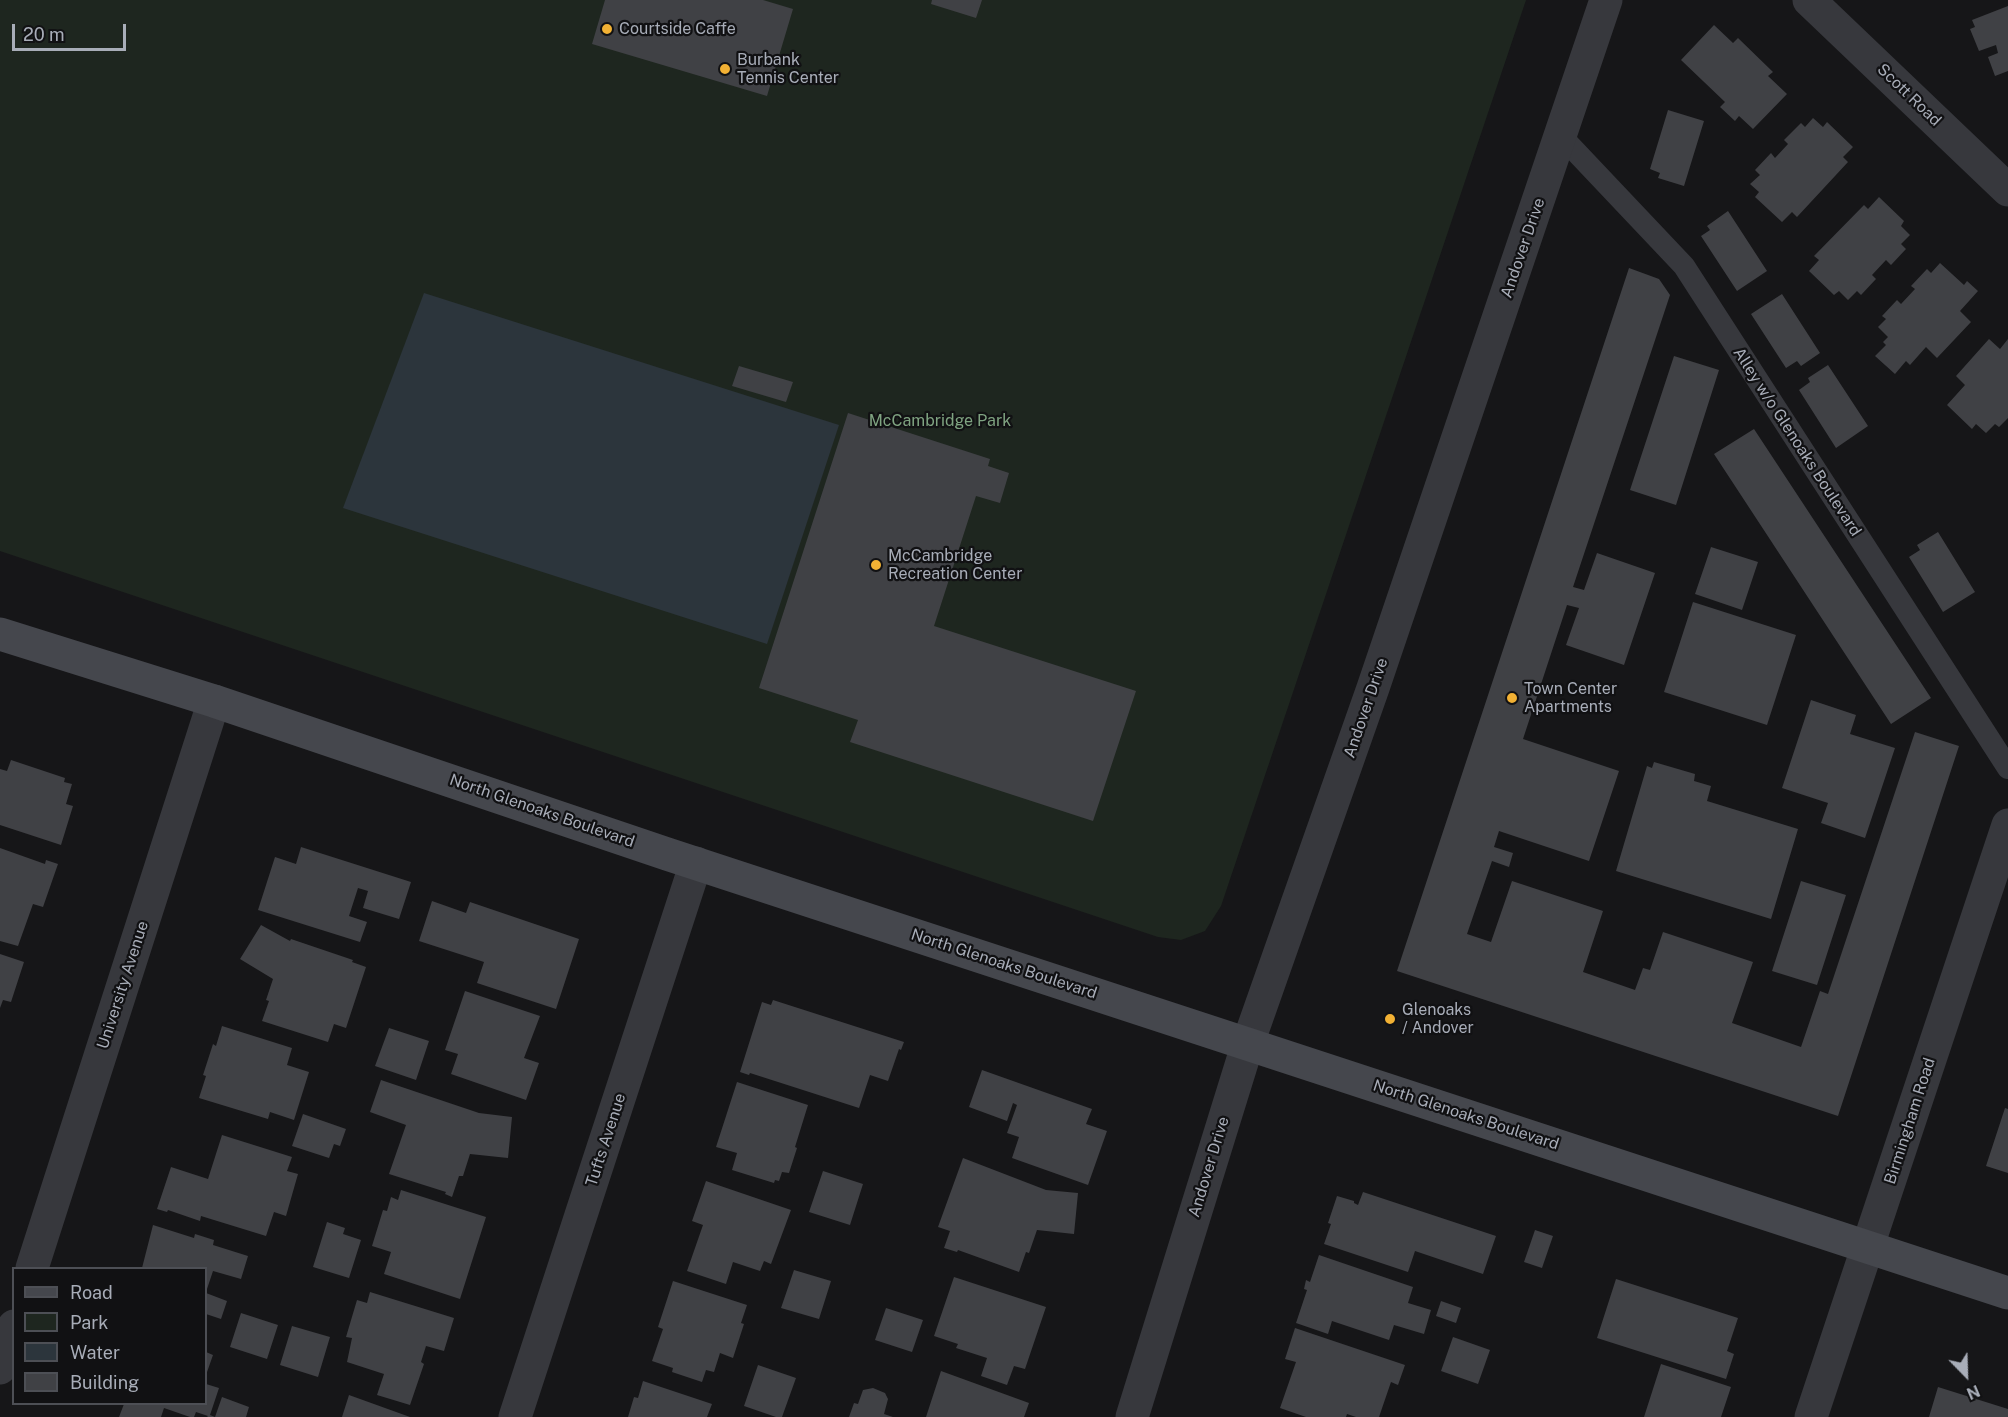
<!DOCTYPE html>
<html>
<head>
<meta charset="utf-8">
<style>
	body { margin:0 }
	#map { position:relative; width:2008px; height:1417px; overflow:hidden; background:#161618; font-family:"Public Sans",sans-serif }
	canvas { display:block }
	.legend { position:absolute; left:12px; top:1267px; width:195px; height:138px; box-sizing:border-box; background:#111113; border:2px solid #4d4f55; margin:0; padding:8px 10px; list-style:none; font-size:18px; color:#a8adb8 }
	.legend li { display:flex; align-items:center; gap:12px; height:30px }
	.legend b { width:30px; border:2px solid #4d4f55 }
	.north { position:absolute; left:1936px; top:1345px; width:60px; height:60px; -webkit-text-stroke:4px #111113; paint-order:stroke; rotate:157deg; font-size:16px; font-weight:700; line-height:24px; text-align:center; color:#a8adb8 }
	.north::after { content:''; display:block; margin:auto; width:21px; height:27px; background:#a8adb8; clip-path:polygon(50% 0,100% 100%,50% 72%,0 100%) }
	.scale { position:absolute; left:12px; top:24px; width:114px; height:27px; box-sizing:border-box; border:3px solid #a8adb8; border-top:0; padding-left:8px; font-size:18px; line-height:21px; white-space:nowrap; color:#a8adb8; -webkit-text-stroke:4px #111113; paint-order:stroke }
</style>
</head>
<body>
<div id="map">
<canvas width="2008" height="1417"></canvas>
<ul class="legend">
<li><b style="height:8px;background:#45474d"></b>Road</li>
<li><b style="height:16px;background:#1e261f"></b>Park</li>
<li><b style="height:16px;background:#2c353c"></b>Water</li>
<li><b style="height:16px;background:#404145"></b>Building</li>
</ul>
<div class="north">N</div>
<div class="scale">20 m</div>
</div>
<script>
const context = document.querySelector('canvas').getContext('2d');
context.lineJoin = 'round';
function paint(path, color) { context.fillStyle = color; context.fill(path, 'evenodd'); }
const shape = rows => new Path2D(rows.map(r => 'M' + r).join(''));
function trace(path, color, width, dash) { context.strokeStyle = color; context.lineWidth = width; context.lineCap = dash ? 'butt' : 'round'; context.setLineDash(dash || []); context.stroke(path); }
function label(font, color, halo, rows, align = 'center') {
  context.font = font + ' "Public Sans",sans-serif'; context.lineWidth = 4.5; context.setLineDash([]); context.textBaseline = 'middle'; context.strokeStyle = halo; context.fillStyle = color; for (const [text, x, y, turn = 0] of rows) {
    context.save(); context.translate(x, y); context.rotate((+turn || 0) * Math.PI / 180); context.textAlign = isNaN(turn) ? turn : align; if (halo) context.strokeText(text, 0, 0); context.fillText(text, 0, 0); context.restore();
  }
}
paint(shape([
	[0,0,1526,0,1221,906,1205,931,1181,940,1158,937,0,551]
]), '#1e261f');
paint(shape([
	[424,293,839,425,767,644,343,508]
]), '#2c353c');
paint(shape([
	[605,0,763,0,793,9,767,96,592,44],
	[932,0,982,0,976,18,931,4],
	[2008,6,2008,71,1995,76,1988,57,1998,53,1996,45,1979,51,1970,29,1975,27,1972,20],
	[1714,25,1733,43,1738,38,1773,72,1768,76,1787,94,1753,129,1739,116,1735,121,1720,107,1725,102,1681,60],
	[1668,110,1704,121,1684,186,1658,178,1660,173,1650,169],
	[1813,118,1823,127,1827,122,1853,147,1843,157,1848,162,1797,217,1792,212,1782,222,1755,197,1759,192,1750,184,1760,175,1755,170,1771,153,1775,158,1788,144,1784,140,1801,123,1805,127],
	[1879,197,1904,221,1901,226,1910,235,1901,244,1906,249,1891,265,1886,260,1872,275,1876,279,1861,295,1857,291,1848,300,1839,291,1834,295,1809,271,1819,260,1814,256,1864,205,1868,209],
	[1728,211,1767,271,1737,291,1701,236,1710,230,1707,226],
	[1940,263,1964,285,1967,281,1978,291,1960,311,1971,322,1937,358,1926,347,1910,365,1906,361,1895,374,1875,356,1886,345,1883,342,1888,337,1878,327,1886,319,1882,316,1897,300,1901,304,1915,289,1911,286,1927,269,1931,273],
	[1629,268,1659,279,1670,295,1573,587,1584,590,1597,553,1655,573,1624,665,1566,645,1579,608,1567,605,1523,739,1619,771,1589,861,1499,831,1494,847,1513,853,1509,867,1492,861,1467,934,1491,942,1512,881,1603,911,1583,972,1635,990,1643,968,1650,970,1663,932,1753,962,1732,1023,1801,1047,1820,991,1828,994,1915,732,1959,746,1838,1116,1397,971],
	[1782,294,1820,353,1801,366,1797,361,1786,368,1751,314],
	[1989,339,2000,349,2008,339,2008,418,1999,427,1995,424,1986,433,1976,424,1972,429,1947,405,1965,385,1956,376],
	[1674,356,1719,370,1676,505,1630,490],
	[1828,365,1868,426,1836,448,1799,390,1810,382,1808,378],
	[739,366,793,382,786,402,732,386],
	[848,413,990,459,988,466,1009,473,1000,503,976,496,934,626,1136,691,1093,821,850,742,858,720,759,688],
	[1754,429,1931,698,1891,724,1714,454],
	[1938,532,1975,592,1943,612,1909,557,1920,550,1917,545],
	[1711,547,1758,562,1742,610,1695,594],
	[1693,602,1796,635,1767,725,1664,692],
	[1811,700,1856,715,1850,734,1895,748,1865,838,1821,823,1828,803,1782,788],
	[11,760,65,778,64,782,72,784,66,804,73,806,61,845,0,825,0,769,7,771],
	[1654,762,1695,774,1694,781,1711,786,1707,801,1798,829,1771,919,1616,871,1647,766,1652,768],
	[301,847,411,882,399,919,363,908,368,891,358,888,349,916,367,922,360,942,258,910,275,857,296,864],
	[0,848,45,864,46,860,58,864,43,907,33,904,18,946,0,941],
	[1801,881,1846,895,1817,985,1772,971],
	[432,901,466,913,470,902,579,939,556,1009,477,983,484,962,419,941],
	[261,925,290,941,291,939,353,960,352,962,366,967,346,1028,334,1024,328,1042,262,1021,269,1001,266,1000,273,979,240,959],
	[0,954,24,962,11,1002,3,1000,0,1008],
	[465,991,540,1016,524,1058,539,1063,526,1100,451,1074,458,1054,445,1050],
	[773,1000,904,1042,901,1050,899,1049,888,1081,870,1075,859,1108,750,1073,749,1075,740,1072,762,1002,771,1005],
	[222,1026,292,1048,287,1065,309,1072,294,1120,270,1112,268,1119,199,1098,206,1076,203,1075,213,1044,216,1046],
	[389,1028,429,1041,416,1080,375,1066],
	[982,1070,1092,1109,1086,1124,1107,1131,1088,1185,1012,1158,1019,1137,1007,1133,1017,1105,1013,1103,1007,1121,969,1107],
	[381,1080,479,1113,512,1117,508,1158,470,1154,463,1176,459,1176,452,1197,445,1194,446,1192,389,1174,406,1125,370,1112],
	[737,1082,808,1105,795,1147,797,1148,789,1173,782,1172,779,1181,775,1180,774,1183,732,1170,737,1153,716,1147],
	[2005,1108,2008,1109,2008,1173,1986,1166],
	[303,1114,346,1129,340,1146,334,1144,329,1158,292,1146],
	[222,1135,292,1157,287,1171,298,1174,286,1216,274,1212,266,1236,201,1216,200,1221,168,1210,167,1212,157,1209,171,1167,208,1179],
	[963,1158,1046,1190,1078,1193,1074,1234,1037,1230,1029,1253,1026,1252,1019,1272,958,1250,957,1252,944,1248,950,1231,938,1227],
	[823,1171,863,1184,850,1225,809,1212],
	[706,1181,791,1210,771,1264,764,1261,760,1271,733,1262,726,1284,687,1271,703,1225,692,1221],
	[401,1190,486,1217,460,1299,384,1274,391,1252,372,1246,383,1210,387,1211,391,1197,398,1200],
	[1363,1192,1496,1236,1483,1274,1415,1251,1408,1272,1324,1244,1331,1224,1328,1223,1337,1196,1354,1201,1354,1203,1358,1205],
	[327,1222,345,1228,343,1234,361,1240,349,1278,313,1267],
	[153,1225,194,1238,195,1234,214,1240,213,1245,248,1256,241,1279,213,1271,206,1292,206,1268,142,1268],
	[1535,1230,1553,1236,1542,1268,1524,1262],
	[1319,1255,1413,1287,1408,1303,1431,1310,1424,1334,1394,1325,1389,1340,1332,1321,1328,1334,1296,1323,1307,1290,1304,1289,1306,1280,1310,1282],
	[794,1270,831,1281,819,1319,781,1308],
	[954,1277,1046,1307,1025,1369,1014,1366,1007,1385,981,1376,987,1358,956,1348,958,1344,934,1336],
	[1616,1279,1738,1318,1727,1351,1734,1354,1726,1379,1597,1338],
	[673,1281,747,1305,741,1323,744,1324,733,1358,720,1353,714,1372,706,1370,702,1382,672,1372,673,1368,652,1361,663,1329,658,1327],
	[370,1292,454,1318,444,1351,426,1346,421,1362,424,1364,410,1405,377,1395,384,1374,347,1362,352,1338,346,1337,357,1300,367,1303],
	[206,1293,227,1301,221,1319,206,1314],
	[1441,1301,1461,1308,1456,1323,1436,1316],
	[886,1308,923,1320,912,1352,875,1340],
	[241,1313,278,1325,267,1359,230,1347],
	[292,1326,330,1337,318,1377,280,1365],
	[1295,1328,1405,1365,1398,1385,1391,1382,1379,1417,1356,1417,1347,1414,1346,1417,1306,1417,1280,1408,1296,1362,1285,1359],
	[1453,1337,1490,1350,1478,1384,1441,1371],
	[206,1352,213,1355,206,1375],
	[1661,1364,1731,1387,1721,1417,1644,1417],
	[758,1365,796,1378,782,1417,776,1417,744,1406],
	[941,1371,1029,1403,1024,1417,926,1417],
	[643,1381,712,1404,707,1417,628,1417,634,1397,638,1398],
	[206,1384,219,1388,210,1415,215,1417,222,1397,249,1407,246,1417,207,1417,208,1416,196,1412,194,1417,190,1417,164,1408,161,1417,119,1417,124,1404,206,1404],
	[1938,1387,2008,1409,2008,1417,1929,1417],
	[873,1388,885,1393,888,1399,884,1414,893,1417,849,1417,854,1403,858,1404,863,1390],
	[349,1395,410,1417,342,1417]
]), '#404145');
trace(shape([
	[1561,136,1684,266,2008,768]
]), '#37383d', 22);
trace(shape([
	[1809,0,2008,190],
	[32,1268,214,701],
	[0,1368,14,1326],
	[515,1417,696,863],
	[1132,1417,1248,1043,1373,688,1606,0],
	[1811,1417,2008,825]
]), '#37383d', 33);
trace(shape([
	[0,634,214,701,667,854,2008,1293]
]), '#45474d', 33);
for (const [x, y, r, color] of [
	[607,29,6,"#f2b134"],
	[725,69,6,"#f2b134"],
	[876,565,6,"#f2b134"],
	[1512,698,6,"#f2b134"],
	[1390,1019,6,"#f2b134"]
]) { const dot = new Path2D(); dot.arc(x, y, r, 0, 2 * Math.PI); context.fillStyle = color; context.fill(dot); trace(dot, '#111113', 2); }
label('16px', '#a8adb8', '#111113', [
	["Courtside Caffe",619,29],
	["Burbank",737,60],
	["Tennis Center",737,78],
	["McCambridge",888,556],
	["Recreation Center",888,574],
	["Town Center",1524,689],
	["Apartments",1524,707],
	["Glenoaks",1402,1010],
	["/ Andover",1402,1028]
], 'left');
label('16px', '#a8adb8', '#111113', [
	["Scott Road",1909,95,44],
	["Andover Drive",1523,248,-71],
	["Alley w/o Glenoaks Boulevard",1797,442,57],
	["Andover Drive",1366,708,-71],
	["North Glenoaks Boulevard",542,811,19],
	["North Glenoaks Boulevard",1004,964,18],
	["University Avenue",123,985,-72],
	["North Glenoaks Boulevard",1466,1115,18],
	["Birmingham Road",1910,1121,-72],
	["Tufts Avenue",606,1140,-72],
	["Andover Drive",1209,1167,-73]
]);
label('16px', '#7fa381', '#111113', [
	["McCambridge Park",940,421]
]);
</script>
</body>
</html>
